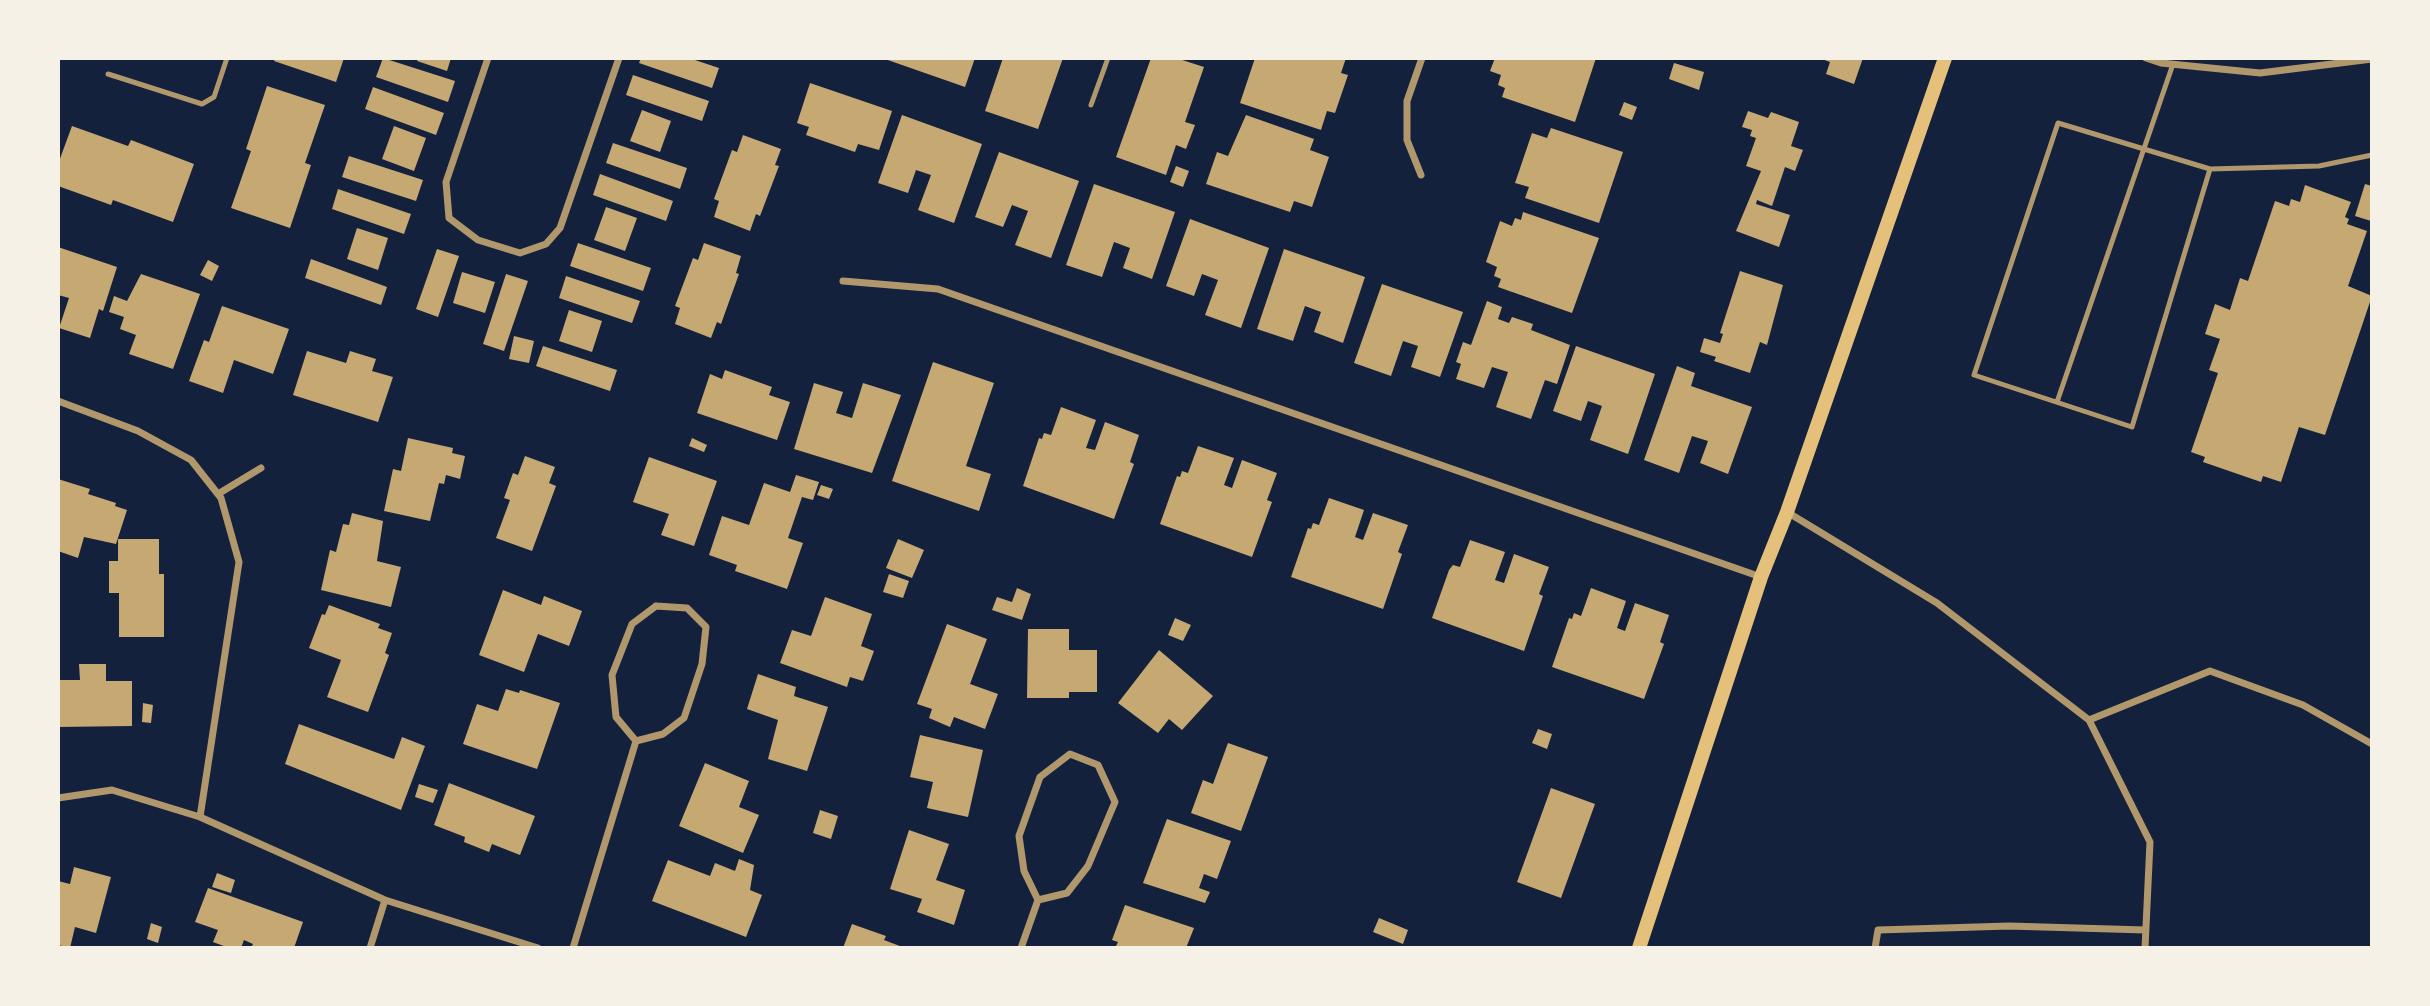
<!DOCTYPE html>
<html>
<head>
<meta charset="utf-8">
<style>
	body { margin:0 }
	#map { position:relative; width:2430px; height:1006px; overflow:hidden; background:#14213d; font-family:Cabin,sans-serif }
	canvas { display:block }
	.frame { position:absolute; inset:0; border:60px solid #f6f1e7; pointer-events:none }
</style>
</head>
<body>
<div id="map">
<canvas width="2430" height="1006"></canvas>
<div class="frame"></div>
</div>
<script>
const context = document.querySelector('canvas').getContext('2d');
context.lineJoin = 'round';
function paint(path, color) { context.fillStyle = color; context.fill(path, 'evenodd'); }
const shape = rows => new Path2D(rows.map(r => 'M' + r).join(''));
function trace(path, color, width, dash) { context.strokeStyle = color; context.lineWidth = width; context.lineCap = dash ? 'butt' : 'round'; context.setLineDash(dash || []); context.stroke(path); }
paint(shape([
	[275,58,344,58,336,82,274,61],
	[383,58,455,81,448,102,376,77],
	[419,58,451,58,447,71,417,61],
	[641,58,689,58,719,68,712,88,639,63],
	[882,58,975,58,965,87],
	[1003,58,1063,58,1038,129,985,111],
	[1151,58,1176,58,1204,67,1185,122,1195,125,1186,149,1176,145,1166,175,1116,157],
	[1255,58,1346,58,1341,73,1348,75,1335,113,1327,111,1321,130,1240,103],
	[1495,58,1596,58,1575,122,1502,97,1505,88,1498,85,1501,75,1490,71],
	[1819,58,1863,58,1854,84,1826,74,1830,62],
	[1674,63,1704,72,1699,90,1669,79],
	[633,75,709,101,702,121,626,95],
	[810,83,892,111,879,150,858,144,855,152,806,135,809,127,797,123],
	[267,86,325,105,305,163,311,165,290,228,231,208,251,151,246,149],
	[373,87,444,113,436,135,365,109],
	[1624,102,1637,107,1632,120,1619,115],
	[642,110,671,121,660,152,630,141],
	[1748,111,1768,118,1771,112,1799,122,1791,146,1803,150,1795,171,1785,167,1772,206,1757,200,1756,204,1790,215,1779,247,1736,231,1761,171,1746,166,1756,138,1750,136,1752,130,1742,127],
	[902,115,982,144,954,223,918,210,931,175,916,170,908,193,878,183],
	[1246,115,1314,139,1310,150,1329,157,1312,207,1294,201,1290,212,1206,184,1217,152,1228,156],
	[72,126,128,146,131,140,194,164,173,222,113,200,111,205,58,186,58,164],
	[394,126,426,138,414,171,382,159],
	[1551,128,1623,152,1599,223,1525,198,1529,187,1515,183,1532,133,1547,138],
	[743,135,781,149,775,165,779,166,760,216,756,214,750,231,714,217,719,201,714,199,732,150,737,152],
	[613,143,687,168,680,189,606,163],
	[999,152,1079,181,1051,258,1015,245,1028,211,1012,205,1003,227,975,217],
	[349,156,423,180,416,201,342,177],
	[1176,166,1189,171,1183,187,1170,182],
	[600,174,673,201,666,221,593,195],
	[1094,184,1175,212,1152,279,1123,268,1130,248,1114,242,1102,277,1066,265],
	[2365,184,2372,186,2371,221,2355,216],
	[2305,185,2351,202,2345,217,2349,219,2347,224,2367,231,2348,286,2372,296,2325,435,2299,427,2281,482,2263,476,2261,482,2203,462,2205,457,2191,452,2218,373,2209,370,2220,339,2205,334,2215,304,2230,310,2240,278,2248,281,2275,201,2289,206,2291,199,2300,202],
	[338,189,411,214,404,234,332,209],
	[606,207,637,218,625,251,594,240],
	[1523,212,1599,238,1572,313,1498,287,1501,279,1494,276,1497,267,1486,262,1500,221,1512,226,1515,218,1521,220],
	[1190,219,1269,248,1241,328,1205,315,1218,280,1202,274,1194,296,1166,286],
	[357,228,388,238,378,270,347,259],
	[578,243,651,268,643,291,570,266],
	[704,243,741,256,736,273,739,274,721,324,717,322,711,338,675,324,680,308,675,306,693,258,698,260],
	[58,247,117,267,103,311,99,309,90,338,59,328,69,298,58,295],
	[437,249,459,256,438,317,416,309],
	[1284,249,1365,277,1343,343,1314,332,1321,312,1305,306,1293,341,1257,329],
	[311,259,387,287,381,305,305,278],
	[208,260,219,266,212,281,200,275],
	[1740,271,1783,285,1767,345,1760,342,1750,373,1714,361,1716,357,1700,352,1704,338,1720,343,1723,334,1720,333],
	[462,272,495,282,485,313,453,303],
	[141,274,200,294,173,369,129,354,136,335,120,329,124,317,109,312,114,296,127,301],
	[506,274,528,281,504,351,483,344],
	[566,276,640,301,632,323,559,298],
	[1382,284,1463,312,1440,377,1411,367,1418,346,1403,341,1391,376,1354,363],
	[1487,301,1502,307,1498,319,1509,323,1512,317,1533,324,1531,330,1570,345,1557,384,1545,380,1531,419,1496,407,1508,372,1492,367,1484,388,1456,379,1461,364,1456,362,1463,342,1471,345],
	[222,306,289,329,273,374,234,360,223,393,189,381,204,340,209,342],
	[569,310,602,321,592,352,559,341],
	[514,336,534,341,529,363,509,359],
	[543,346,617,370,610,391,536,366],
	[1576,346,1655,374,1628,454,1590,440,1602,406,1588,401,1581,421,1553,411],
	[307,351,346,363,350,351,376,359,372,371,393,377,378,422,293,395],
	[933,362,994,383,966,466,991,474,979,511,892,481],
	[1677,366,1695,373,1691,386,1752,407,1728,474,1700,463,1708,441,1692,436,1679,473,1644,460],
	[725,370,772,387,769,395,790,402,777,440,697,413,710,374,722,379],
	[814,383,843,392,836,413,852,418,863,383,901,395,872,473,794,449],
	[1061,407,1096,420,1086,448,1095,450,1105,422,1139,435,1130,462,1134,464,1114,519,1023,486,1039,438,1042,439,1044,433,1051,435],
	[408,438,453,448,452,453,465,456,460,479,446,475,444,484,439,483,430,521,384,511,393,469,401,471],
	[692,438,707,445,704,452,689,446],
	[1198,446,1234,458,1224,485,1232,488,1242,460,1277,473,1267,500,1272,502,1252,557,1160,524,1177,476,1180,477,1182,471,1188,473],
	[525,456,555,467,549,483,556,486,532,551,496,538,510,500,504,498,513,473,518,475],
	[649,457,717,481,694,546,661,535,669,514,633,502],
	[796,475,819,482,813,500,802,497,788,538,803,543,787,589,735,571,737,565,709,555,722,516,749,525,764,483,790,492],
	[58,479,90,489,88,494,116,503,115,506,127,510,116,544,84,537,78,558,58,551],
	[821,485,833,489,829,499,817,495],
	[1329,498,1364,510,1355,537,1363,540,1373,513,1408,525,1398,552,1402,554,1383,609,1291,577,1308,528,1311,529,1313,523,1319,525],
	[352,513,383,521,377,561,401,567,391,607,321,590,330,550,336,552,343,524,349,525],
	[118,539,159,539,159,574,164,574,164,637,119,637,119,593,109,593,109,561,118,561],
	[898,539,924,550,912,578,886,568],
	[1470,540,1505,552,1495,580,1504,583,1514,554,1549,567,1539,594,1543,596,1524,651,1432,618,1449,570,1453,565,1460,567],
	[889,574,909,581,903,598,883,592],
	[1017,588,1031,594,1022,620,992,610,997,597,1012,602],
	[1591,588,1626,601,1617,628,1625,631,1635,603,1669,615,1660,642,1664,644,1644,699,1552,667,1569,618,1572,619,1574,613,1581,616],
	[503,590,541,605,544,596,582,611,569,646,538,634,524,672,479,655],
	[825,597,872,614,861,646,874,651,863,681,850,677,847,687,780,663,792,630,811,636],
	[329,605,380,624,378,628,392,633,385,653,389,655,368,712,327,697,341,660,309,648,322,614,325,615],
	[1175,618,1191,625,1183,641,1168,635],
	[947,624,987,639,970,684,998,694,985,729,954,717,950,727,929,718,932,709,917,704],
	[1028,629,1069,629,1069,650,1097,650,1097,692,1069,692,1069,698,1027,698],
	[1159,650,1213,696,1182,730,1169,719,1158,733,1118,703],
	[79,664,106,664,106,681,132,681,132,726,58,727,58,680,80,680],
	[758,674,796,687,794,696,828,707,807,771,768,759,778,720,747,709],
	[506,689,519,693,520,690,560,703,537,769,463,744,477,704,498,711],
	[143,703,153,705,151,723,142,722],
	[299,724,394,759,402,737,425,746,401,810,285,764],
	[1538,729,1552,734,1547,749,1532,743],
	[920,735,983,750,968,817,927,808,933,782,910,777],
	[1228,743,1268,757,1241,831,1191,813,1203,780,1213,784],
	[705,763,749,781,739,807,759,815,743,853,679,826],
	[449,783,535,816,520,855,492,844,489,852,464,842,465,837,434,825],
	[419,784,438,790,433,803,415,797],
	[1551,788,1595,804,1561,898,1517,882],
	[820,810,838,816,831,839,813,833],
	[1167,819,1231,841,1217,879,1204,874,1199,888,1210,892,1205,903,1143,883],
	[909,830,949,844,936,880,965,890,954,925,917,912,922,899,890,889],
	[739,859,754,865,750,890,762,895,746,937,652,901,668,860,710,876,715,863,735,871],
	[74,867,111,877,96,933,75,927,70,948,58,945,58,881,70,884],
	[217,873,235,880,231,893,212,887],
	[208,888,303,922,294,948,251,948,253,944,244,940,241,948,229,948,213,942,218,930,195,922],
	[1125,905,1194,928,1186,948,1115,948,1118,942,1112,940],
	[1379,918,1408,930,1403,944,1373,932],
	[151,923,162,927,158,943,147,939],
	[852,924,886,936,884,940,905,948,843,948]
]), '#c6a872');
trace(shape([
	[108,74,202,104,214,97,227,58],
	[1091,105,1108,58],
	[2210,169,2132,427,1974,375,2058,123,2210,169,2319,166,2372,155],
	[2057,402,2173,64]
]), '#b1986c', 5);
trace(shape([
	[488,58,446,182,449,218,478,240,520,253,546,244,560,228,619,58],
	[2146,58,2161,63,2260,73,2372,59],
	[1421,175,1407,140,1407,101,1422,58],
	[843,281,938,289,1761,577],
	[58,401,138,431,191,460,221,498,239,562,200,817],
	[218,494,261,468],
	[1787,512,1937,603,2089,720,2150,842,2145,948],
	[656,606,687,608,706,627,702,664,684,718,663,734,636,741,616,717,612,675,632,624,656,606],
	[2089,720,2210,671,2303,705,2372,744],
	[58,798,112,790,200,817,385,900,538,948],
	[370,948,385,900],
	[573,948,636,741],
	[1021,948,1038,900,1024,871,1019,836,1040,777,1070,754,1098,765,1115,802,1088,866,1067,893,1038,900],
	[1875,948,1878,930,2009,926,2145,930]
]), '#b1986c', 7);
trace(shape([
	[1639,948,1761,577,1787,512,1945,58]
]), '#e5c07b', 14);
</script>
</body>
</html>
